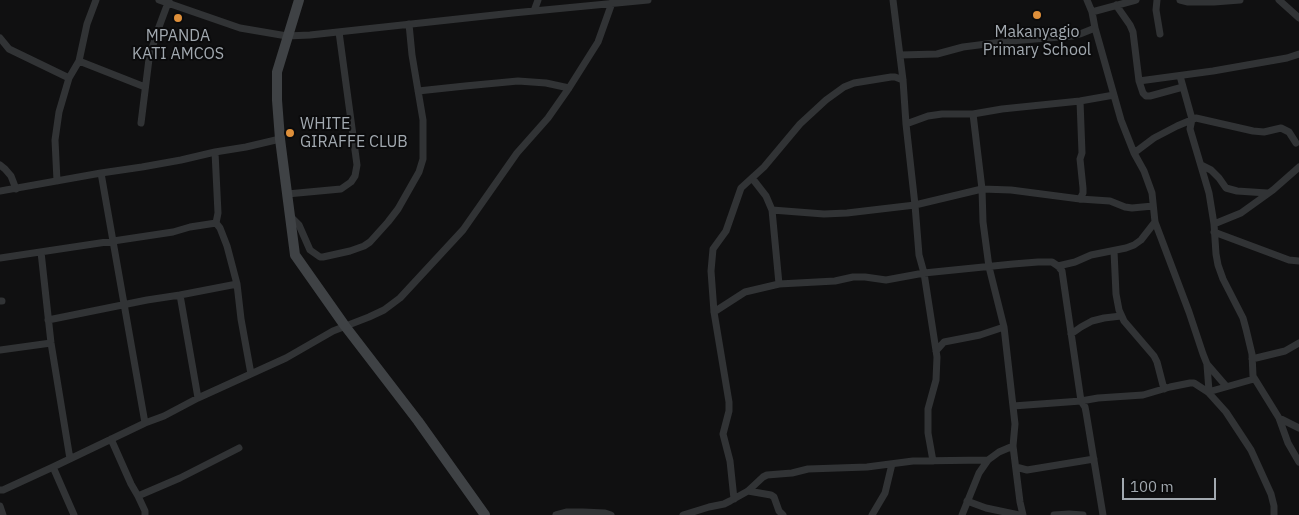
<!DOCTYPE html>
<html>
<head>
<meta charset="utf-8">
<style>
	body { margin:0 }
	#map { position:relative; width:1299px; height:515px; overflow:hidden; background:#101011; font-family:"IBM Plex Sans",sans-serif }
	canvas { display:block }
	.scale { position:absolute; left:1122px; top:478px; width:94px; height:22px; box-sizing:border-box; border:2px solid #a2a9b0; border-top:0; padding-left:6px; font-size:15px; line-height:18px; white-space:nowrap; color:#a2a9b0; -webkit-text-stroke:4px #0b0b0c; paint-order:stroke }
</style>
</head>
<body>
<div id="map">
<canvas width="1299" height="515"></canvas>
<div class="scale">100 m</div>
</div>
<script>
const context = document.querySelector('canvas').getContext('2d');
context.lineJoin = 'round';
const shape = rows => new Path2D(rows.map(r => 'M' + r).join(''));
function trace(path, color, width, dash) { context.strokeStyle = color; context.lineWidth = width; context.lineCap = dash ? 'butt' : 'round'; context.setLineDash(dash || []); context.stroke(path); }
function label(font, color, halo, rows, align = 'center') {
  context.font = font + ' "IBM Plex Sans",sans-serif'; context.lineWidth = 4; context.setLineDash([]); context.textBaseline = 'middle'; context.strokeStyle = halo; context.fillStyle = color; for (const [text, x, y, turn = 0] of rows) {
    context.save(); context.translate(x, y); context.rotate((+turn || 0) * Math.PI / 180); context.textAlign = isNaN(turn) ? turn : align; if (halo) context.strokeText(text, 0, 0); context.fillText(text, 0, 0); context.restore();
  }
}
trace(shape([
	[159,0,240,28,287,36,310,35,513,13,648,0],
	[893,0,903,80,906,124,915,205,919,255,924,273,937,357,936,380,928,409,928,433,933,461],
	[1087,0,1092,12,1095,28,1121,120,1134,153,1144,171,1152,193,1155,222,1189,312,1203,354,1207,364,1226,386],
	[1157,0,1156,10,1160,34],
	[1180,0,1188,2,1214,2,1240,0],
	[1279,0,1299,18],
	[1116,5,1130,25,1133,32,1139,81,1143,93,1146,96,1150,96,1183,87],
	[534,11,538,0],
	[1092,12,1136,0],
	[0,38,9,49,69,78],
	[900,55,937,54,963,47,1010,41,1073,36,1080,34,1095,28],
	[79,61,145,87],
	[1180,76,1192,119,1190,129,1209,193,1214,224],
	[1139,81,1213,71,1287,58,1299,54],
	[418,91,465,86,518,81,546,83,569,88],
	[1080,101,1082,153,1080,159,1083,188,1083,193,1080,199],
	[973,114,982,189,983,222,989,267,1004,327,1015,424,1013,446,1020,502,1023,515],
	[141,123,149,59,156,35,169,0],
	[906,124,928,116,942,114,973,114,1002,109,1080,101,1114,95],
	[215,152,218,213,216,223],
	[1134,153,1154,138,1177,126,1196,118,1253,131,1264,132,1281,128,1289,132,1296,143],
	[0,165,5,169,11,176,16,189],
	[1201,165,1211,170,1219,178,1226,188,1237,191,1267,193],
	[1299,167,1273,190,1241,213,1214,224,1216,254,1218,265,1223,279,1243,318,1246,329,1252,354,1253,376,1279,418,1288,443,1299,462],
	[101,173,145,423],
	[752,178,766,196,772,210,779,284],
	[57,181,55,140,59,112,69,78,79,61,87,24,96,0],
	[0,191,101,173,142,167,181,160,215,152,246,147,280,139],
	[287,194,341,189,351,182,355,176,357,165,339,32],
	[772,210,824,214,847,213,915,205,982,189,1011,190,1080,199,1110,201,1125,207,1132,208,1153,206],
	[290,216,299,225,310,250,320,257,323,257,350,251,364,246,370,242,388,222,398,209,419,172,423,159,423,120,412,55,409,24],
	[1214,232,1289,260,1299,261],
	[1114,251,1116,294,1119,310,1124,321,1154,356,1157,362,1164,389],
	[41,252,51,343,70,459],
	[0,258,173,232,190,227,216,223,220,228,227,246,237,284,241,319,251,374],
	[1058,266,1075,262,1091,255,1126,248,1134,245,1141,240,1155,222],
	[180,295,237,284],
	[0,301,2,301],
	[714,312,745,292,779,284,835,281,853,277,865,277,886,280,924,273,1013,264,1038,262,1052,262,1058,266,1062,271,1081,401,1085,407,1086,412,1103,515],
	[48,320,147,300,180,295,198,398],
	[1071,334,1081,327,1092,321,1104,318,1121,316],
	[0,350,51,343],
	[936,351,944,342,980,335,1004,327],
	[1252,359,1285,351,1299,343],
	[1207,365,1209,391],
	[1208,392,1254,379],
	[1013,406,1081,401,1098,398,1143,395,1170,387,1190,383,1194,383,1208,392,1226,412,1251,450,1271,494,1274,506,1274,515],
	[1279,418,1299,428],
	[111,439,131,484,138,496,180,478,239,448],
	[53,467,74,515],
	[1016,467,1027,470,1094,459],
	[0,490,3,490,53,467,145,423,164,416,198,398,286,358,333,331,369,317,384,310,400,298,463,230,517,153,548,118,569,88,598,42,613,0],
	[748,491,771,495,774,497,779,511,783,515],
	[138,496,145,511,145,515],
	[734,499,730,461,723,434,729,411,729,402,714,312,711,271,713,249,726,231,741,188,764,167,800,124,826,100,844,87,854,83,891,77,895,77,903,80],
	[967,501,986,508,1019,515],
	[0,506,3,515],
	[556,515,567,512,583,512,605,513,611,515],
	[683,515,709,507,724,504,730,501,748,491,763,477,767,475,792,473,808,469,867,467,913,461,988,460],
	[872,515,885,493,892,464],
	[962,515,979,473,988,460,999,452,1013,446],
	[1054,515,1069,514,1083,515]
]), '#313335', 7);
trace(shape([
	[299,0,277,72,277,100,280,139,295,255,345,326,418,421,485,515]
]), '#3f4245', 10);
for (const [x, y, r, color] of [
	[1037,15,5,"#de8f3a"],
	[178,18,5,"#de8f3a"],
	[290,133,5,"#de8f3a"]
]) { const dot = new Path2D(); dot.arc(x, y, r, 0, 2 * Math.PI); context.fillStyle = color; context.fill(dot); trace(dot, '#0b0b0c', 2); }
label('16px', '#a2a9b0', '#0b0b0c', [
	["Makanyagio",1037,32],
	["Primary School",1037,50],
	["MPANDA",178,36],
	["KATI AMCOS",178,54],
	["WHITE",300,124,"left"],
	["GIRAFFE CLUB",300,142,"left"]
]);
</script>
</body>
</html>
